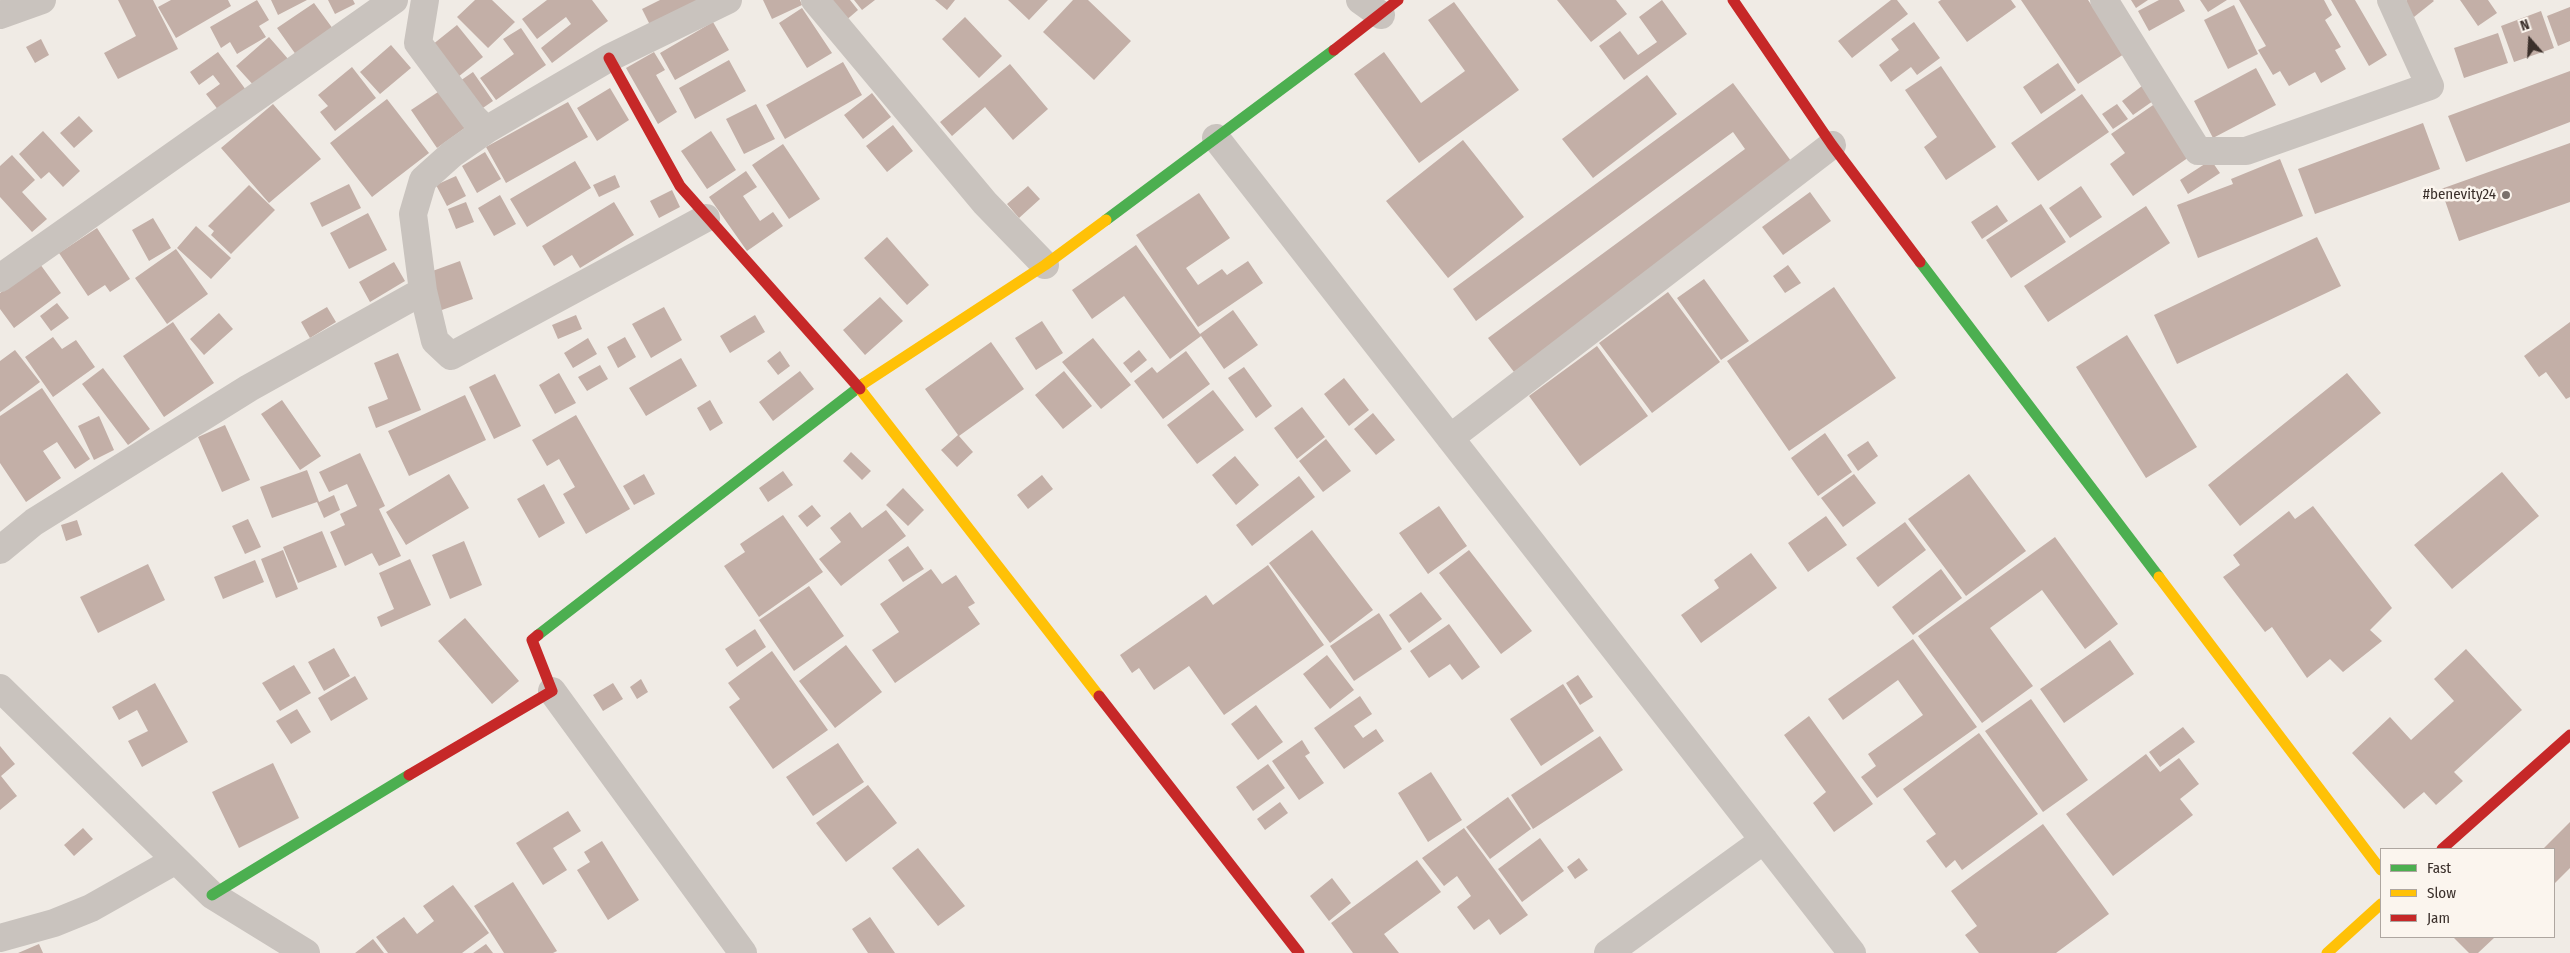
<!DOCTYPE html>
<html>
<head>
<meta charset="utf-8">
<style>
	body { margin:0 }
	#map { position:relative; width:2570px; height:953px; overflow:hidden; background:#f0ebe5; font-family:"Fira Sans Condensed",sans-serif }
	canvas { display:block }
	.legend { position:absolute; left:2380px; top:848px; width:175px; height:90px; box-sizing:border-box; background:#fbf5ee; border:1px solid #aea6a0; margin:0; padding:6px 9px; list-style:none; font-size:15px; color:#3b302b }
	.legend li { display:flex; align-items:center; gap:10px; height:25px }
	.legend b { width:25px; border:1px solid #aea6a0 }
	.north { position:absolute; left:2505px; top:15px; width:50px; height:50px; -webkit-text-stroke:4px #fbf5ee; paint-order:stroke; rotate:341deg; font-size:14px; font-weight:700; line-height:20px; text-align:center; color:#3b302b }
	.north::after { content:''; display:block; margin:auto; width:18px; height:22px; background:#3b302b; clip-path:polygon(50% 0,100% 100%,50% 72%,0 100%) }
</style>
</head>
<body>
<div id="map">
<canvas width="2570" height="953"></canvas>
<ul class="legend">
<li><b style="height:6px;background:#4caf50"></b>Fast</li>
<li><b style="height:6px;background:#ffc107"></b>Slow</li>
<li><b style="height:6px;background:#c62828"></b>Jam</li>
</ul>
<div class="north">N</div>
</div>
<script>
const context = document.querySelector('canvas').getContext('2d');
context.lineJoin = 'round';
function paint(path, color) { context.fillStyle = color; context.fill(path, 'evenodd'); }
const shape = rows => new Path2D(rows.map(r => 'M' + r).join(''));
function trace(path, color, width, dash) { context.strokeStyle = color; context.lineWidth = width; context.lineCap = dash ? 'butt' : 'round'; context.setLineDash(dash || []); context.stroke(path); }
function label(font, color, halo, rows, align = 'center') {
  context.font = font + ' "Fira Sans Condensed",sans-serif'; context.lineWidth = 5; context.setLineDash([]); context.textBaseline = 'middle'; context.strokeStyle = halo; context.fillStyle = color; for (const [text, x, y, turn = 0] of rows) {
    context.save(); context.translate(x, y); context.rotate((+turn || 0) * Math.PI / 180); context.textAlign = isNaN(turn) ? turn : align; if (halo) context.strokeText(text, 0, 0); context.fillText(text, 0, 0); context.restore();
  }
}
paint(shape([
	[118,0,153,0,178,49,118,79,104,53,136,36],
	[171,0,228,0,231,6,176,38,158,7],
	[257,0,269,20,259,26,266,37,237,54,230,42,221,48,210,27],
	[271,0,307,0,278,15],
	[328,0,353,0,355,4,335,14],
	[475,0,492,0,515,22,488,48,457,17],
	[547,0,592,0,608,21,552,63,541,48,571,24,566,17,537,39,522,19],
	[660,0,717,0,653,31,642,9],
	[763,0,800,0,802,5,772,19],
	[826,0,850,0,858,10,844,22],
	[854,0,875,0,862,10],
	[935,0,955,0,947,10],
	[1008,0,1048,0,1029,20],
	[1073,0,1088,0,1131,41,1094,80,1043,32],
	[1557,0,1616,0,1627,14,1591,42],
	[1662,0,1687,34,1624,80,1599,46,1620,31,1638,55,1657,42,1639,17],
	[1891,0,1897,0,1908,14,1852,58,1838,41],
	[1941,0,2011,0,2016,7,1967,42,1938,2],
	[2021,0,2088,0,2124,54,2078,84],
	[2131,0,2148,0,2136,8],
	[2159,0,2179,0,2185,11,2149,31,2138,11],
	[2200,0,2227,0,2208,12],
	[2239,0,2324,0,2332,15,2325,20,2341,47,2335,50,2346,69,2321,83,2315,72,2289,86,2280,71,2273,75,2258,50,2266,46],
	[2331,0,2355,0,2387,55,2369,66],
	[2407,0,2433,0,2434,1,2414,17,2403,3],
	[2460,0,2488,0,2497,13,2478,26],
	[1454,2,1519,90,1419,163,1354,74,1384,52,1421,103,1465,71,1428,20],
	[314,3,336,33,299,59,277,28],
	[2234,5,2258,54,2228,69,2204,20],
	[2570,7,2570,41,2558,46,2547,16],
	[802,8,832,53,807,68,779,23],
	[2541,11,2554,48,2514,62,2501,26],
	[965,17,1002,56,979,78,942,39],
	[713,22,729,50,675,80,660,53],
	[1914,22,1940,58,1917,75,1911,67,1891,82,1879,65,1899,50,1891,39],
	[457,25,483,57,458,77,432,45],
	[521,28,546,65,496,100,480,78,514,54,503,39],
	[2498,33,2508,63,2464,78,2454,48],
	[269,37,289,60,256,88,236,66],
	[41,39,49,55,35,63,26,47],
	[391,45,411,68,380,94,360,72],
	[218,52,246,90,219,111,206,94,220,84,213,75,199,85,190,72],
	[654,52,665,70,656,75,677,112,658,124,626,68],
	[729,60,746,91,695,119,679,88],
	[843,62,862,95,785,139,766,105],
	[2058,63,2076,90,2041,114,2023,87],
	[1010,64,1048,109,1013,140,985,107,952,136,940,122],
	[1941,66,1996,147,1946,180,1924,147,1937,137,1905,90],
	[352,67,376,98,335,131,320,112,328,106,318,95],
	[2256,68,2276,105,2213,138,2194,101],
	[2570,71,2570,122,2466,162,2448,116],
	[473,72,493,101,477,112,457,83],
	[1647,75,1677,114,1593,178,1562,139],
	[1733,83,1794,165,1514,372,1488,338,1745,149,1733,132,1476,321,1453,289],
	[2142,86,2153,101,2133,115,2122,101],
	[444,88,469,125,437,148,411,110],
	[610,88,629,120,597,141,577,108],
	[872,93,891,117,863,139,844,115],
	[2082,94,2109,132,2038,181,2011,143],
	[387,99,429,153,372,197,330,143],
	[568,102,588,137,506,183,486,147],
	[2156,103,2192,155,2133,196,2110,164,2125,153,2111,134],
	[273,104,321,159,269,203,221,148],
	[756,104,775,139,744,154,726,119],
	[2117,104,2128,119,2113,129,2102,114],
	[79,116,93,131,74,148,60,133],
	[2423,123,2440,169,2315,214,2298,169],
	[893,125,913,151,887,172,866,146],
	[43,131,80,171,63,187,49,172,41,179,19,154],
	[711,131,736,170,707,189,681,151],
	[1463,140,1524,217,1448,278,1386,201],
	[2570,143,2570,202,2459,241,2441,189],
	[783,144,820,199,789,219,752,165],
	[485,152,501,179,477,193,462,166],
	[12,155,35,180,22,192,47,219,32,232,0,197,0,166],
	[2280,159,2303,216,2198,258,2177,205,2233,184,2231,179],
	[2211,160,2220,173,2188,194,2180,180],
	[575,161,591,188,527,227,510,199],
	[746,171,757,187,743,196,760,221,773,212,783,226,747,251,709,197],
	[615,175,620,187,599,197,593,185],
	[456,176,466,196,447,206,436,185],
	[349,184,361,208,322,227,310,203],
	[249,185,275,210,231,254,211,235,214,231,208,226],
	[1028,186,1040,199,1019,218,1007,204],
	[2081,186,2102,217,2070,238,2049,208],
	[672,190,680,207,659,218,650,201],
	[1810,192,1831,221,1783,255,1762,227],
	[1199,193,1230,238,1186,268,1198,285,1222,269,1227,275,1248,261,1263,283,1198,327,1136,235],
	[500,195,516,224,494,236,478,208],
	[466,202,474,222,456,229,448,209],
	[614,202,634,235,580,268,572,255,554,266,542,246],
	[2041,204,2066,242,2011,278,1986,240],
	[1997,205,2008,221,1982,239,1971,222],
	[2146,206,2170,243,2048,322,2024,286],
	[368,213,387,250,349,269,330,233],
	[153,218,171,248,149,261,132,230],
	[196,226,231,258,211,279,177,248],
	[97,228,130,279,110,292,105,285,88,296,59,253],
	[887,237,929,285,907,305,864,258],
	[2317,237,2341,286,2177,364,2154,315],
	[1136,245,1200,334,1233,310,1258,345,1224,369,1201,336,1170,359,1124,296,1092,319,1072,290],
	[176,249,208,294,167,324,135,278],
	[460,261,473,299,439,311,427,273],
	[394,262,405,281,370,302,359,282],
	[40,264,61,293,14,328,0,309,0,293],
	[1788,265,1801,283,1785,293,1773,276],
	[1704,279,1749,341,1721,360,1677,298],
	[1834,287,1896,378,1789,451,1727,361],
	[1668,292,1720,362,1652,413,1599,343],
	[880,297,903,321,865,355,843,330],
	[57,303,69,318,51,331,40,316],
	[327,307,336,322,310,338,301,322],
	[664,307,682,340,651,358,632,324],
	[219,313,233,329,204,355,190,339],
	[576,315,582,329,558,339,552,325],
	[755,315,765,332,730,353,720,336],
	[1042,321,1063,353,1036,370,1015,338],
	[173,322,214,383,164,417,123,356],
	[2570,322,2570,397,2566,399,2546,372,2539,377,2524,356],
	[2127,335,2197,447,2146,478,2076,367],
	[53,337,62,349,76,340,95,367,53,397,25,357],
	[625,337,636,357,618,368,607,347],
	[588,338,597,354,573,368,564,353],
	[1093,338,1131,385,1101,409,1062,362],
	[991,342,1024,389,959,436,973,452,957,467,941,450,958,435,925,389],
	[1597,346,1648,416,1580,466,1529,396],
	[15,350,40,382,0,412,0,361],
	[1139,350,1147,360,1131,373,1123,363],
	[780,351,790,366,778,375,767,361],
	[1186,351,1210,384,1163,419,1134,381,1152,367,1157,373],
	[398,353,421,410,376,428,368,407,388,399,374,363],
	[681,358,697,386,646,416,629,388],
	[600,365,608,379,587,391,578,377],
	[1244,367,1272,406,1256,418,1228,378],
	[103,368,150,429,128,445,82,384],
	[800,371,814,389,773,421,759,402],
	[1064,371,1092,406,1063,429,1035,395],
	[559,373,576,403,555,414,539,385],
	[2347,373,2381,413,2240,526,2208,485],
	[495,374,521,426,494,439,469,387],
	[1344,378,1369,410,1349,426,1324,394],
	[42,388,90,459,75,469,57,442,43,451,61,478,26,502,0,463,0,416],
	[1213,390,1244,430,1197,464,1167,425],
	[465,395,486,440,409,476,388,431],
	[282,400,321,456,300,470,261,414],
	[710,400,723,423,710,431,697,408],
	[1302,407,1325,437,1297,459,1274,428],
	[1373,413,1395,440,1376,455,1354,429],
	[576,415,630,509,586,534,563,494,575,487,559,459,547,466,532,440],
	[99,416,114,450,94,460,78,426],
	[225,425,250,480,222,492,198,437],
	[1825,433,1852,472,1818,496,1791,458],
	[1326,439,1351,471,1323,492,1299,461],
	[1868,441,1878,456,1858,471,1847,455],
	[851,452,871,471,862,480,843,461],
	[360,453,385,506,379,509,401,556,379,566,372,553,345,566,330,532,345,525,340,514,357,506,347,484,329,492,319,472],
	[1235,456,1259,485,1236,505,1212,475],
	[307,470,319,502,334,495,340,510,324,518,317,502,272,518,260,487],
	[783,471,793,485,768,502,759,488],
	[2502,472,2539,516,2452,589,2414,545],
	[449,474,469,508,406,545,386,512],
	[644,474,655,494,634,505,623,486],
	[1854,474,1876,503,1843,527,1821,498],
	[1969,474,2026,551,1966,596,1908,519],
	[1042,475,1053,489,1028,509,1017,495],
	[1299,476,1315,497,1252,546,1236,525],
	[544,484,565,523,539,538,517,499],
	[903,488,924,510,908,526,886,505],
	[812,505,821,516,807,527,798,516],
	[1439,506,1467,546,1428,574,1399,533],
	[2313,506,2392,608,2370,630,2382,641,2343,672,2330,659,2307,678,2272,627,2265,632,2223,577,2240,565,2233,555,2289,511,2295,519],
	[886,510,906,536,841,586,819,559,841,542,830,528,850,512,862,528],
	[783,515,823,572,759,617,724,566,745,552,740,544],
	[1826,516,1847,545,1808,572,1788,543],
	[248,519,261,547,245,554,232,526],
	[77,520,82,535,66,541,61,525],
	[1905,522,1926,550,1878,587,1856,558],
	[1312,530,1373,610,1330,643,1269,563],
	[322,531,337,567,298,583,283,547],
	[2055,537,2118,624,2085,649,2042,590,1990,628,2033,686,1982,723,1918,636],
	[464,541,482,585,450,599,432,555],
	[908,546,924,569,903,582,888,560],
	[283,550,298,589,276,598,261,559],
	[1469,550,1532,631,1501,654,1439,573],
	[1751,553,1777,588,1701,643,1681,615,1719,588,1714,580],
	[410,559,431,605,381,627,377,617,394,609,379,573],
	[255,560,264,582,223,599,214,577],
	[148,564,165,600,98,633,80,597],
	[1268,565,1324,645,1224,715,1189,666,1154,690,1139,668,1132,673,1120,655,1206,595,1213,605],
	[931,569,942,584,956,575,975,603,968,607,980,624,895,683,872,650,899,632,880,604],
	[1941,569,1962,598,1913,635,1892,607],
	[809,586,844,636,794,671,759,620],
	[1421,592,1442,619,1409,643,1389,615],
	[1379,613,1402,649,1354,681,1330,646],
	[465,618,519,681,492,704,438,641],
	[1449,624,1480,667,1462,680,1450,664,1429,678,1410,651],
	[755,629,766,647,737,667,725,649],
	[1913,639,1977,727,1877,798,1861,777,1876,766,1868,754,1923,715,1898,680,1843,720,1828,699],
	[2110,640,2134,674,2064,723,2040,689],
	[846,645,882,692,835,728,799,681],
	[334,648,350,676,324,691,308,662],
	[2466,649,2522,710,2454,772,2463,781,2436,805,2424,792,2404,809,2352,753,2390,717,2411,740,2454,701,2434,679],
	[772,651,828,730,773,769,729,707,740,699,728,683],
	[1327,655,1354,690,1330,709,1303,674],
	[294,665,311,693,280,711,262,683],
	[1578,675,1593,697,1580,705,1566,683],
	[355,676,368,699,331,721,318,698],
	[641,679,648,692,637,699,630,687],
	[155,683,188,742,142,767,128,741,148,731,137,710,119,720,112,707],
	[613,683,623,699,603,711,593,695],
	[1563,684,1594,731,1541,766,1510,719],
	[1360,696,1372,714,1354,726,1363,738,1376,729,1384,741,1344,769,1314,728],
	[2031,699,2088,780,2043,812,1985,731],
	[1256,705,1283,742,1258,760,1231,724],
	[297,709,311,732,291,744,276,721],
	[1809,716,1873,804,1834,832,1813,803,1826,792,1784,735],
	[2183,727,2195,742,2160,767,2149,752],
	[1979,733,2038,814,1962,870,1955,860,1946,868,1926,841,1936,834,1903,789],
	[1600,736,1623,770,1533,829,1511,795],
	[1302,740,1310,753,1305,756,1324,783,1299,800,1272,761],
	[838,743,864,782,813,816,786,777],
	[0,746,15,764,1,776,17,796,0,810],
	[2146,754,2160,772,2179,758,2199,784,2180,799,2193,815,2113,876,2066,814],
	[273,763,299,818,239,848,212,792],
	[1268,764,1285,788,1253,811,1236,787],
	[1431,772,1462,820,1428,842,1398,793],
	[868,785,897,823,846,862,816,823],
	[1508,797,1531,829,1490,859,1466,827],
	[1280,802,1288,813,1265,830,1257,819],
	[568,811,581,831,553,848,567,870,543,885,516,843],
	[2570,822,2570,868,2554,884,2554,849,2543,849],
	[2043,824,2109,914,2056,953,1979,953,1965,935,1977,926,1951,891],
	[83,828,93,839,74,856,64,845],
	[1464,828,1528,915,1500,935,1489,919,1474,930,1457,907,1471,896,1457,876,1444,886,1422,858],
	[1540,838,1564,871,1522,902,1498,869],
	[602,841,639,900,608,920,577,870,590,862,584,852],
	[918,848,965,906,938,926,892,868],
	[1579,858,1588,870,1575,879,1567,867],
	[1417,860,1441,892,1384,934,1399,953,1353,953,1331,923],
	[1332,878,1351,903,1329,921,1310,896],
	[513,882,557,951,553,953,504,953,474,906],
	[453,885,489,933,462,953,388,953,376,937,404,917,417,934,434,921,423,906],
	[870,917,895,953,868,953,852,929],
	[2453,937,2495,937,2478,953,2469,953],
	[373,939,384,953,355,953],
	[39,944,43,953,18,953],
	[486,944,493,953,473,953]
]), '#c3afa7');
trace(shape([
	[425,0,418,43,473,117,486,130],
	[815,0,985,203,1045,265],
	[1360,0,1381,15],
	[2104,0,2198,151,2246,151,2430,86,2391,0],
	[0,15,42,0],
	[1216,138,1852,953],
	[0,278,394,0],
	[423,291,435,341,451,356,706,218],
	[1450,438,1832,145],
	[0,550,34,522,249,388,423,291,413,214,423,180,452,154,486,130,609,58,728,0],
	[0,688,212,895,306,953],
	[552,691,743,953],
	[0,938,54,923,91,908,176,860],
	[1608,953,1764,840]
]), '#c9c3be', 28);
trace(shape([
	[1106,220,1334,50],
	[1920,262,2159,577],
	[538,635,863,384],
	[212,895,409,775]
]), '#4caf50', 11);
trace(shape([
	[863,384,1045,265,1106,220],
	[860,389,1099,696],
	[2159,577,2381,870],
	[2327,953,2381,904]
]), '#ffc107', 11);
trace(shape([
	[1733,0,1832,145,1920,262],
	[1334,50,1398,0],
	[609,58,680,186,860,389],
	[1099,696,1299,953],
	[409,775,552,691,532,640,538,635],
	[2442,849,2570,735]
]), '#c62828', 11);
for (const [x, y, r, color] of [
	[2506,195,5,"#7a716c"]
]) { const dot = new Path2D(); dot.arc(x, y, r, 0, 2 * Math.PI); context.fillStyle = color; context.fill(dot); trace(dot, '#fbf5ee', 2); }
label('15px', '#3b302b', '#fbf5ee', [
	["#benevity24",2496,195]
], 'right');
</script>
</body>
</html>
